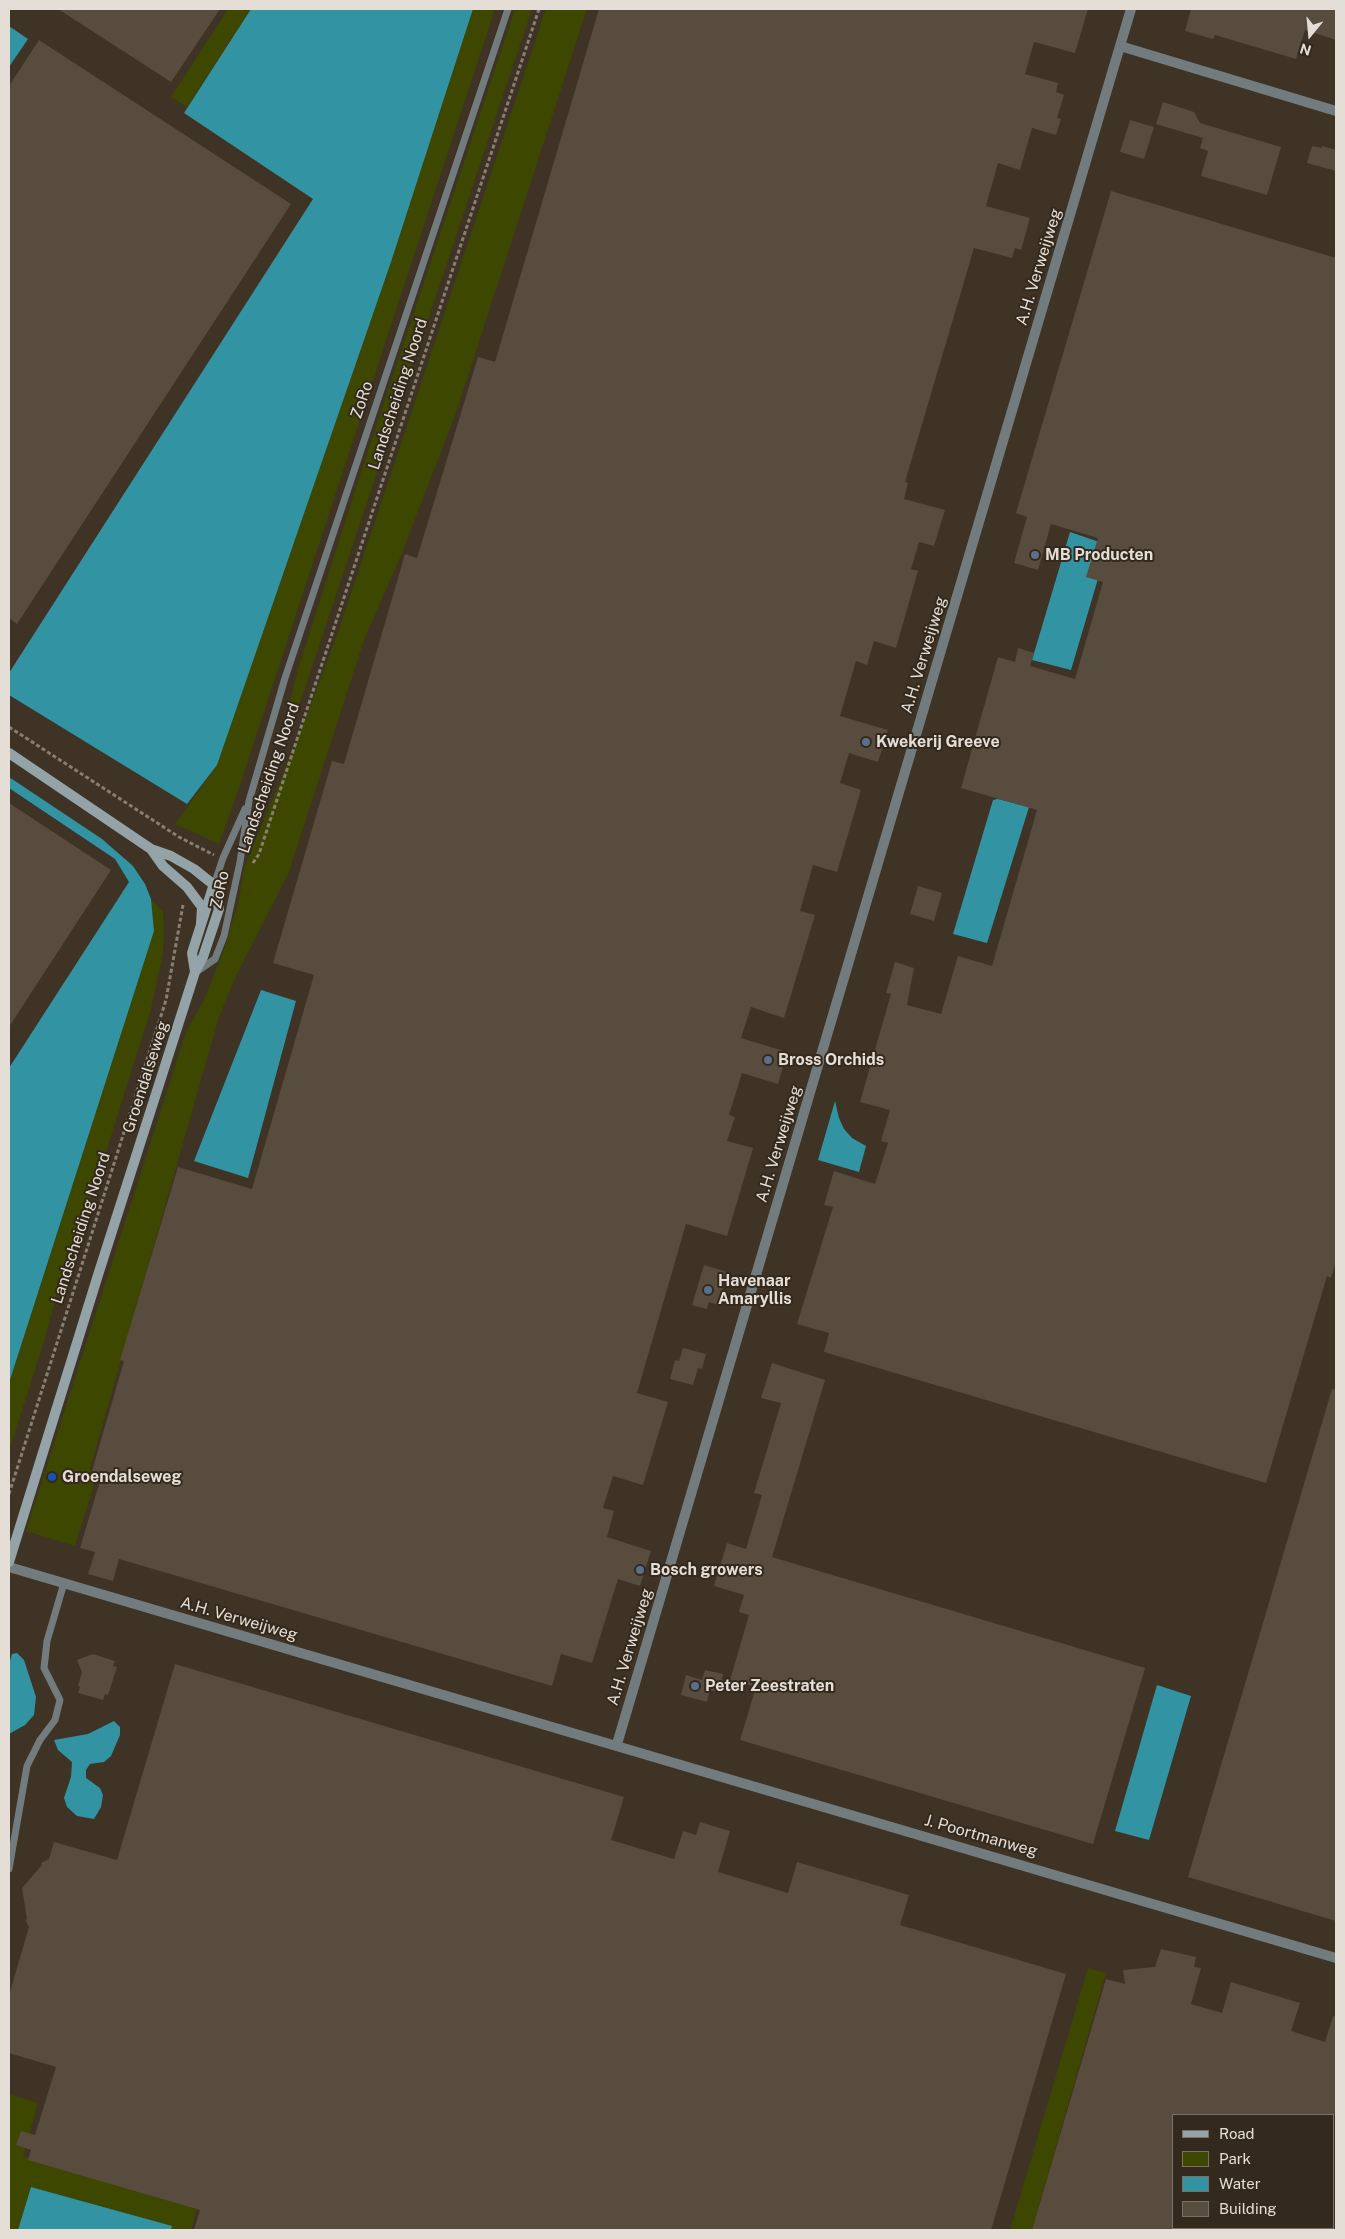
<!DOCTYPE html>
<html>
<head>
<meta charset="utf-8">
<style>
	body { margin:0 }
	#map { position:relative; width:1345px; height:2239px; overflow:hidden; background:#3e3325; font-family:"Public Sans",sans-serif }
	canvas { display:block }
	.frame { position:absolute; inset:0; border:10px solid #e5ded6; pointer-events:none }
	.legend { position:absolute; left:1172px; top:2114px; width:162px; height:115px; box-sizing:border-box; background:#33291c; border:1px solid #7a7166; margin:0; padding:6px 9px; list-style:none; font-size:15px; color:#e5ded6 }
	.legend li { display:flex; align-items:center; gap:10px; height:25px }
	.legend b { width:25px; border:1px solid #7a7166 }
	.north { position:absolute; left:1285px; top:10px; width:50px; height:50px; -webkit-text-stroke:4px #33291c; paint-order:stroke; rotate:197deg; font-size:14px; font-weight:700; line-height:20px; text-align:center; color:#e5ded6 }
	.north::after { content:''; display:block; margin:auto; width:18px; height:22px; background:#e5ded6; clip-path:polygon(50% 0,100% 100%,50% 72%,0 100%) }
</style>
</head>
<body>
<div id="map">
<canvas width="1345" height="2239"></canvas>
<div class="frame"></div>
<ul class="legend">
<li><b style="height:6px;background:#94a3a7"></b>Road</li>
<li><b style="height:14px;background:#3d4700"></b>Park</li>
<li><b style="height:14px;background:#3293a2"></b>Water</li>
<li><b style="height:14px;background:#574c3d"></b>Building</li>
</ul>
<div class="north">N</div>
</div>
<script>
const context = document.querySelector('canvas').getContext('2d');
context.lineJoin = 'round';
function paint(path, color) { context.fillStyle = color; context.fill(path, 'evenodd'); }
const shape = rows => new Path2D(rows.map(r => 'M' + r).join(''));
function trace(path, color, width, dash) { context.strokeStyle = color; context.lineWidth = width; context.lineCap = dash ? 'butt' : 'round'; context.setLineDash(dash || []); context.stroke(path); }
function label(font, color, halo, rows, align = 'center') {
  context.font = font + ' "Public Sans",sans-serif'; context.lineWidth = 4; context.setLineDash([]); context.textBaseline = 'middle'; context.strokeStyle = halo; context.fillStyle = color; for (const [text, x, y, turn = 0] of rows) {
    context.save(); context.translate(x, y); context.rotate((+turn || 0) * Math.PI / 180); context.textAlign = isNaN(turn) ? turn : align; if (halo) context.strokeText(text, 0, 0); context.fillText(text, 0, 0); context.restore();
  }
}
paint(shape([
	[228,9,251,9,187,107,171,97],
	[473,9,495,9,236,797,219,844,175,824,217,765,391,262],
	[515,9,532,9,296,715,287,713,298,669,362,469],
	[546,9,587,9,457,410,402,553,364,640,289,872,236,976,219,1017,90,1469,96,1479,75,1546,26,1531,186,1032,204,1000,226,944,239,899,244,868,303,726,338,632],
	[151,899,163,912,164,928,163,953,151,1009,101,1168,58,1290,43,1345,9,1451,9,1383,154,931],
	[1088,1968,1106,1973,1032,2230,1010,2230],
	[9,2094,38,2103,23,2156,197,2209,191,2230,171,2230,172,2227,31,2187,18,2230,9,2230]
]), '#3d4700');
paint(shape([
	[251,9,473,9,391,262,217,765,187,804,9,695,9,673,313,199,184,113],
	[9,26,28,39,9,67],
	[1070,532,1108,545,1071,670,1032,660],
	[9,777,102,839,133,866,145,884,151,899,154,931,9,1383,9,1068,129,882,115,859,9,788],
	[998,799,1029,807,987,943,953,934,993,800],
	[261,990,296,1001,248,1178,194,1161],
	[835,1101,839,1118,844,1129,852,1138,866,1146,859,1172,818,1160],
	[17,1653,24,1660,36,1697,34,1715,25,1725,9,1734,9,1664,12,1654],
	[1157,1685,1191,1696,1149,1840,1115,1831],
	[114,1721,120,1727,120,1735,111,1756,104,1762,90,1764,86,1770,86,1778,100,1788,103,1795,101,1807,94,1819,77,1816,67,1807,64,1798,71,1777,72,1762,58,1750,54,1740,88,1734],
	[31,2187,172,2226,171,2230,18,2230]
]), '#3293a2');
paint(shape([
	[58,9,220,9,171,82],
	[599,9,1088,9,1075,53,1034,42,1025,74,1058,83,1056,92,1064,95,1057,118,1061,119,1056,135,1032,128,1020,170,998,163,986,206,1030,218,1021,250,1015,248,1012,258,974,248,905,482,908,483,904,499,945,510,934,546,919,542,911,569,918,571,896,648,874,641,867,665,856,661,840,716,888,730,878,762,849,753,840,783,861,790,837,872,813,865,800,911,815,915,784,1018,751,1007,741,1038,787,1052,778,1084,742,1073,729,1115,735,1117,727,1141,753,1148,727,1236,686,1224,637,1393,668,1402,643,1485,613,1476,603,1508,614,1511,607,1537,651,1551,640,1586,618,1579,592,1663,561,1654,552,1686,119,1559,113,1581,88,1574,95,1552,80,1548,102,1474,92,1471,124,1361,120,1360,178,1167,252,1189,314,975,273,963,332,761,344,764,405,554,417,558,478,357,495,362],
	[1191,9,1336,9,1336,40,1305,30,1296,59,1215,35,1213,39,1185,31],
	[39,40,291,204,17,624,9,618,9,86],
	[1163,102,1194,112,1200,123,1281,147,1267,195,1201,176,1208,151,1200,148,1203,138,1156,124],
	[1130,120,1154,127,1144,159,1120,152],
	[1312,146,1322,148,1322,146,1336,150,1336,171,1307,163],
	[1111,191,1336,258,1336,1261,1331,1278,1327,1276,1266,1483,824,1352,829,1333,797,1324,833,1207,824,1205,834,1171,875,1184,888,1143,881,1141,890,1110,860,1102,891,994,886,993,895,962,914,968,907,1005,941,1014,958,956,992,966,1037,810,961,788,998,657,1015,662,1018,648,1034,653,1030,666,1075,679,1103,582,1086,577,1098,538,1051,524,1038,570,1014,563,1027,517,1016,513],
	[9,803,111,870,9,1027],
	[918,886,942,893,934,921,910,914],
	[704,1265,727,1272,718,1305,709,1302,707,1309,692,1305],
	[683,1348,706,1354,702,1369,698,1368,693,1385,670,1379,675,1360,679,1361],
	[772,1363,825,1380,772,1557,1145,1668,1093,1844,740,1740,756,1687,730,1680,749,1615,739,1612,744,1595,714,1586,727,1543,746,1549,762,1495,754,1493,781,1403,761,1398],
	[1332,1389,1336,1390,1336,1921,1188,1877],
	[93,1654,115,1661,113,1666,117,1667,108,1695,105,1694,103,1700,78,1693,80,1687,78,1686,82,1672,77,1660],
	[175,1664,624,1797,611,1840,674,1859,683,1831,696,1835,700,1822,730,1831,718,1872,788,1893,797,1862,909,1895,900,1925,1066,1974,991,2230,194,2230,200,2210,28,2160,31,2150,16,2145,21,2131,35,2135,56,2067,9,2053,9,1995,29,1927,25,1920,27,1919,22,1888,42,1865,41,1863,49,1859,54,1842,117,1860],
	[705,1670,723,1674,719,1692,710,1690,707,1702,681,1695,686,1675,702,1680],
	[1161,1949,1196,1957,1194,1967,1201,1968,1191,2004,1222,2013,1231,1982,1300,2003,1291,2031,1325,2042,1333,2016,1336,2017,1336,2115,1174,2115,1174,2230,1032,2230,1106,1979,1125,1984,1123,1970,1155,1967]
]), '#574c3d');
trace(shape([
	[9,727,179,837,214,855],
	[253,863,259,854,539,9],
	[9,1494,166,1000,183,905]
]), '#887f74', 3, [4, 2.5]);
trace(shape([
	[214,885,223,858,245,809],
	[196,972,215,959,224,936,240,862,249,801,285,678,508,9],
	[9,1869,27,1766,40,1740,55,1720,60,1700,44,1668,47,1641,64,1583]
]), '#727c7e', 7);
trace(shape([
	[1120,46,1131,9],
	[9,1567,1336,1958],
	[617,1744,1120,46,1336,111]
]), '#727c7e', 10);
trace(shape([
	[9,753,151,849,171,856,194,869,214,885,219,909,203,957,195,972,98,1275,9,1562],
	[151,849,163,866,187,887,202,907,201,923],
	[195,972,192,953,213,887]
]), '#94a3a7', 10);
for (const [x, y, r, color] of [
	[1035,555,5,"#5c6f8a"],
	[866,742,5,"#5c6f8a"],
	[768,1060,5,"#5c6f8a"],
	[708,1290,5,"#5c6f8a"],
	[52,1477,5,"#1a4fb4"],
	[640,1570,5,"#5c6f8a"],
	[695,1686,5,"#5c6f8a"]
]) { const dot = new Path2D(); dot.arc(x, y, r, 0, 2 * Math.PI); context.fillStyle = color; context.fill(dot); trace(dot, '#33291c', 2); }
label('16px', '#e5ded6', '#33291c', [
	["A.H. Verweijweg",1039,267,-73],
	["Landscheiding Noord",398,394,-72],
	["ZoRo",362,400,-71],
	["A.H. Verweijweg",924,655,-73],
	["Landscheiding Noord",269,778,-71],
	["ZoRo",220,890,-78],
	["Groendalseweg",146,1077,-72],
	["A.H. Verweijweg",779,1144,-73],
	["Landscheiding Noord",81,1228,-72],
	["A.H. Verweijweg",239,1619,16],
	["A.H. Verweijweg",630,1647,-73],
	["J. Poortmanweg",981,1836,16]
]);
label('bold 16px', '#e5ded6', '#33291c', [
	["MB Producten",1045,555],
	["Kwekerij Greeve",876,742],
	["Bross Orchids",778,1060],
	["Havenaar",718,1281],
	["Amaryllis",718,1299],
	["Groendalseweg",62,1477],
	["Bosch growers",650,1570],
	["Peter Zeestraten",705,1686]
], 'left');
</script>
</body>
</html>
